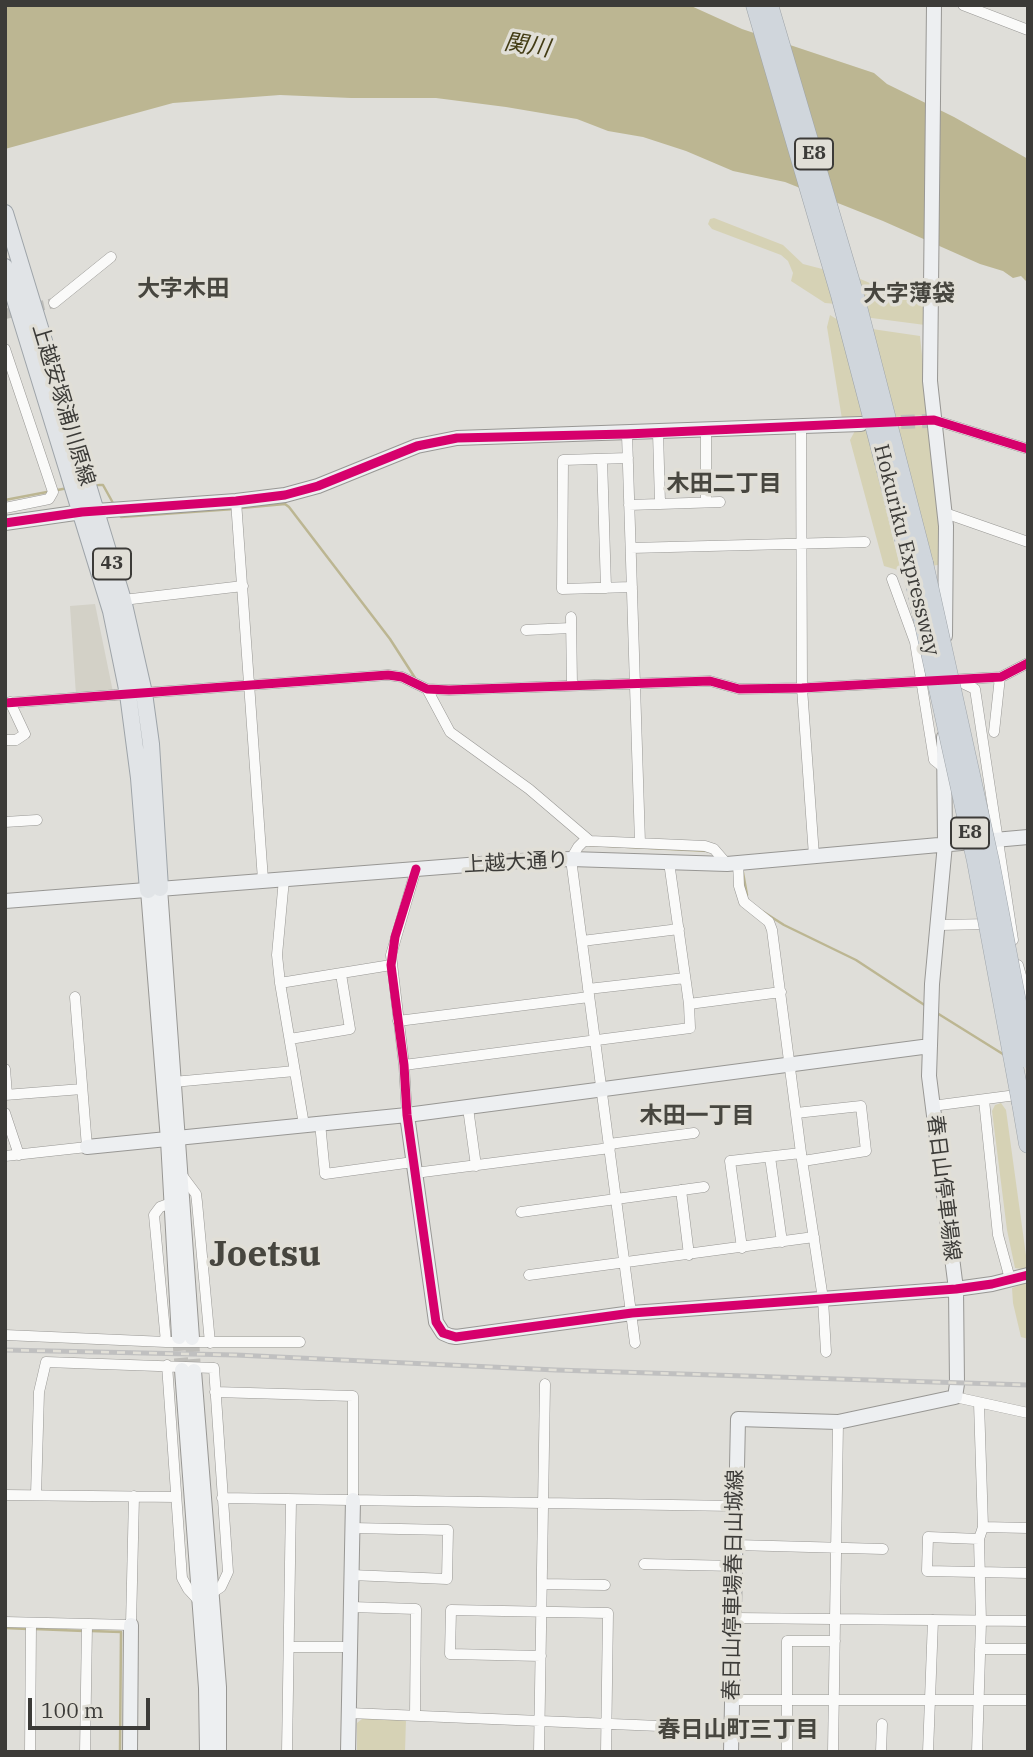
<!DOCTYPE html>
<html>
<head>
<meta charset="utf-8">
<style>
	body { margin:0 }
	#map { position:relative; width:1033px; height:1757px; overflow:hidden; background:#dfded9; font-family:"IBM Plex Serif",serif }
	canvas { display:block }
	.frame { position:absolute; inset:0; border:7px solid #3c3b38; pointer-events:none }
	.scale { position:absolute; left:28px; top:1698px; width:122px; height:32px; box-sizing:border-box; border:4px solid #3c3b38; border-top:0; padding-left:9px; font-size:21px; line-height:24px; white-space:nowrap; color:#3c3b38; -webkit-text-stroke:5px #e1dfd7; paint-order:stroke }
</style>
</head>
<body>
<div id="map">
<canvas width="1033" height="1757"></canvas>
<div class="frame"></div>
<div class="scale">100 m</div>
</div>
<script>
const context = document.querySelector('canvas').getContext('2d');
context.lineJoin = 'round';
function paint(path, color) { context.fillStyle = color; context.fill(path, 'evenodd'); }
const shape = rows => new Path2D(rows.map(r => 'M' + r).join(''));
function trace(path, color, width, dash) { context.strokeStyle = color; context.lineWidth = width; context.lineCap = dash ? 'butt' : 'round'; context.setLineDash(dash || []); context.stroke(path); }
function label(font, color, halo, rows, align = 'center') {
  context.font = font + ' "IBM Plex Serif","Noto Sans JP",serif'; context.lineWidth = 7; context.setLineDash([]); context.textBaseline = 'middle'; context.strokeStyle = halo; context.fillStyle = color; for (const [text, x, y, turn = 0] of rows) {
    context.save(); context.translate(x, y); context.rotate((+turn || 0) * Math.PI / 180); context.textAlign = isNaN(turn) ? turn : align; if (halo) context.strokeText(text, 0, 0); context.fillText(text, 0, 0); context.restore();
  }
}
paint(shape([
	[95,604,113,692,76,695,70,606]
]), '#d3d1c7');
paint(shape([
	[714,218,783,245,803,264,830,271,837,304,825,303,791,281,793,273,788,261,781,255,712,229,708,224,710,219],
	[853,276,923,305,925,325,864,317],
	[830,315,838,320,863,418,842,419,827,327],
	[872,329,920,336,928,413,926,415,894,417],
	[923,426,930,430,933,449,941,558,938,565,930,566,895,427],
	[866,428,901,571,884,566,850,440,856,429],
	[1001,1103,1006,1110,1028,1270,1015,1268,1007,1230,992,1111,995,1105],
	[1028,1282,1028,1339,1021,1337,1013,1303,1012,1288],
	[362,1719,406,1719,405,1752,357,1752,357,1723]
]), '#d6d2b5');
paint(shape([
	[5,5,689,5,742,29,874,73,887,84,954,117,1028,159,1028,283,1021,276,1013,278,1003,271,980,264,883,221,785,182,733,171,686,151,643,137,608,131,577,119,506,107,436,98,351,98,280,95,173,103,5,149]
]), '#bcb692');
trace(shape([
	[96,485,103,485,113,503],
	[5,500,68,488],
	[241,508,285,504,289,507,390,639,417,681],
	[120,515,121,517,234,509],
	[590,845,708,851],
	[742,867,747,895],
	[762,911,784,925,856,960,926,1006],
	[937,1013,1006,1056],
	[5,1628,28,1629],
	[35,1629,84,1631],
	[91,1631,121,1632,120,1752]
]), '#bcb692', 2.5);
trace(shape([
	[5,314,54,303]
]), '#bebdb9', 10, [10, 5]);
trace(shape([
	[880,423,927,421],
	[179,1337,182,1370],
	[192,1338,194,1371]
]), '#bebdb9', 14, [14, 7]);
const street = shape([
	[963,5,1028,30],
	[54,303,111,257],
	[5,349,53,492,49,499,5,508],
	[934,420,1028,449],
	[801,426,802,688,814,856],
	[706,429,706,502],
	[658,432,660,503],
	[627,434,640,843],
	[628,458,563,460,562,589,632,587],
	[602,459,606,588],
	[236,501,263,880],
	[629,505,720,502],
	[945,513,1028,542],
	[631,548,865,542],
	[892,579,915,642,934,760,944,768],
	[123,600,243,586],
	[571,617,572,685],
	[526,630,571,628],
	[958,681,975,689,1013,940],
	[427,689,450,732,529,789,590,841],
	[5,703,388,675,402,677,427,689,449,690,710,681,739,689,802,688,1001,677,1028,663],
	[994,732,1000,677],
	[5,740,16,740,25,734,10,702],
	[5,822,37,820],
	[669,862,689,1004,781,992],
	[738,862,739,886,744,902,769,922,772,930,801,1153,823,1299,826,1352],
	[939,925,991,924],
	[582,941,679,929],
	[1018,965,1028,1000],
	[280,983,277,955,284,879],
	[588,989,685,978],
	[398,1021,589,997],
	[290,1039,350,1029,341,974],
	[404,1065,690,1028,689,1004],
	[5,1069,7,1095],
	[173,1082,295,1071],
	[5,1095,82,1089],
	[984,1100,998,1235,1010,1279],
	[932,1106,1024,1094],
	[468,1108,476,1166],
	[5,1113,19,1155],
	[796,1113,861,1106,866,1151,803,1161],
	[407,1115,404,1065,391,955,416,869],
	[320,1123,325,1174,413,1162],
	[304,1125,280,983,391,965],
	[609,1144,694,1133],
	[5,1156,87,1147,75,997],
	[770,1157,782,1242],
	[415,1173,610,1148],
	[181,1174,196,1194,197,1202,210,1343],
	[681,1190,689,1255],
	[521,1212,704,1187],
	[742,1248,730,1161,801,1153],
	[529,1275,814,1237],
	[5,1335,166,1342,300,1342],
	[166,1342,154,1215,160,1207,171,1203],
	[635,1343,571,859,578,847,584,841,590,841,705,846,714,849,727,864],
	[167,1365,182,1578,188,1589,199,1601],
	[215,1392,353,1396,353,1500],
	[955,1397,1028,1413],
	[5,1495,176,1497],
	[36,1495,39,1392,46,1362,214,1368,228,1572,221,1587,212,1593],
	[222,1498,736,1506],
	[983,1527,1028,1528],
	[979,1539,928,1537,927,1571,1028,1573],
	[736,1545,883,1549],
	[644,1564,735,1566],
	[351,1575,447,1579,448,1530,352,1528],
	[542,1584,605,1585],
	[351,1607,416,1609,415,1715],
	[735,1618,1028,1621],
	[5,1622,131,1625,134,1496],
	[289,1647,350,1647],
	[980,1649,1028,1649],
	[541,1656,450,1654,451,1610,608,1613,606,1752],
	[733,1700,1028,1700],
	[349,1713,731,1729],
	[30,1752,31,1624],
	[85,1752,87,1625],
	[287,1752,291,1500],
	[539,1752,545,1384],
	[787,1752,787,1641,835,1641],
	[833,1752,838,1422],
	[881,1752,882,1724],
	[928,1752,933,1620],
	[977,1752,981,1622,979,1539,983,1527,979,1403]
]);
const secondary = shape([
	[934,5,930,381,946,526,945,636],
	[5,523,82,512,236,501,285,495,318,486,417,446,457,438,861,424],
	[160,888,192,1338],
	[148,890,168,1140,179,1337],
	[5,901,519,861,571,859,727,864,1028,837],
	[407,1115,436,1322,443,1333,450,1336,456,1337,632,1313,956,1289,992,1284,1028,1275],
	[87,1147,407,1115,930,1046],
	[182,1370,206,1688,207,1752],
	[194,1371,219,1687,219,1752],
	[130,1752,131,1625],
	[348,1752,353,1500],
	[731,1752,738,1419,838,1422,955,1397,957,1384,956,1289,929,1076,932,984,945,844,944,737]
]);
const primary = shape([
	[5,213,123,600,144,693,151,744,160,888],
	[5,267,111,611,128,694,139,778,148,890]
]);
const highway = shape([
	[755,5,840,295,911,566],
	[769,5,857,303,924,563],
	[1021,1103,1028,1144]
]);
trace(street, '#989794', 11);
trace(secondary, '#989794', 16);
trace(primary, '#9ea4a9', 18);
trace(highway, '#9ea4a9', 19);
trace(street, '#fafaf9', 10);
trace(secondary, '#edeff1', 14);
trace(primary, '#e1e4e7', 16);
trace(highway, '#d0d6dc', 18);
const rail = shape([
	[5,1350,236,1355,556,1370,1028,1385]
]);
trace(rail, '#c0c0c0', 5);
trace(rail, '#e1dfd7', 2.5, [8]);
const highwayBridge = shape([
	[924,563,990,861,1028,1059],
	[911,566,976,861,1021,1103]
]);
trace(highwayBridge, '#9ea4a9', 19, []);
trace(highwayBridge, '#d0d6dc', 18);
trace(shape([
	[5,523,82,512,236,501,285,495,318,486,417,446,457,438,627,434,934,420,1028,449],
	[5,703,388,675,402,677,427,689,449,690,710,681,739,689,802,688,1001,677,1028,663],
	[416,869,395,937,391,965,404,1065,407,1115,436,1322,443,1333,456,1337,632,1313,956,1289,992,1284,1028,1275]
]), '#d6006c', 9);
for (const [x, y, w] of [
	[814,154,38],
	[112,564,38],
	[970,833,38]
]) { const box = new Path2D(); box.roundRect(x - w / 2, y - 15.5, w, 31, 5); context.fillStyle = '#e1dfd7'; context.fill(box); trace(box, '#3c3b38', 2); }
label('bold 19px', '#3c3b38', null, [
	["E8",814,154],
	["43",112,564],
	["E8",970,833]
]);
label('21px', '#3c3b38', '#e1dfd7', [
	["上越安塚浦川原線",63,405,73],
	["Hokuriku Expressway",906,550,76],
	["上越大通り",516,863,-3],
	["春日山停車場線",943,1188,83],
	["春日山停車場春日山城線",734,1585,-89]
]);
label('italic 23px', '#433c14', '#e1dfd7', [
	["関川",527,46,9]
]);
label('bold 23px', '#47463f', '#e1dfd7', [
	["大字木田",183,289],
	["大字薄袋",909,294],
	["木田二丁目",724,484],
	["木田一丁目",697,1116],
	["春日山町三丁目",738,1730]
]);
label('bold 35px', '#47463f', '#e1dfd7', [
	["Joetsu",265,1256]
]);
</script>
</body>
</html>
